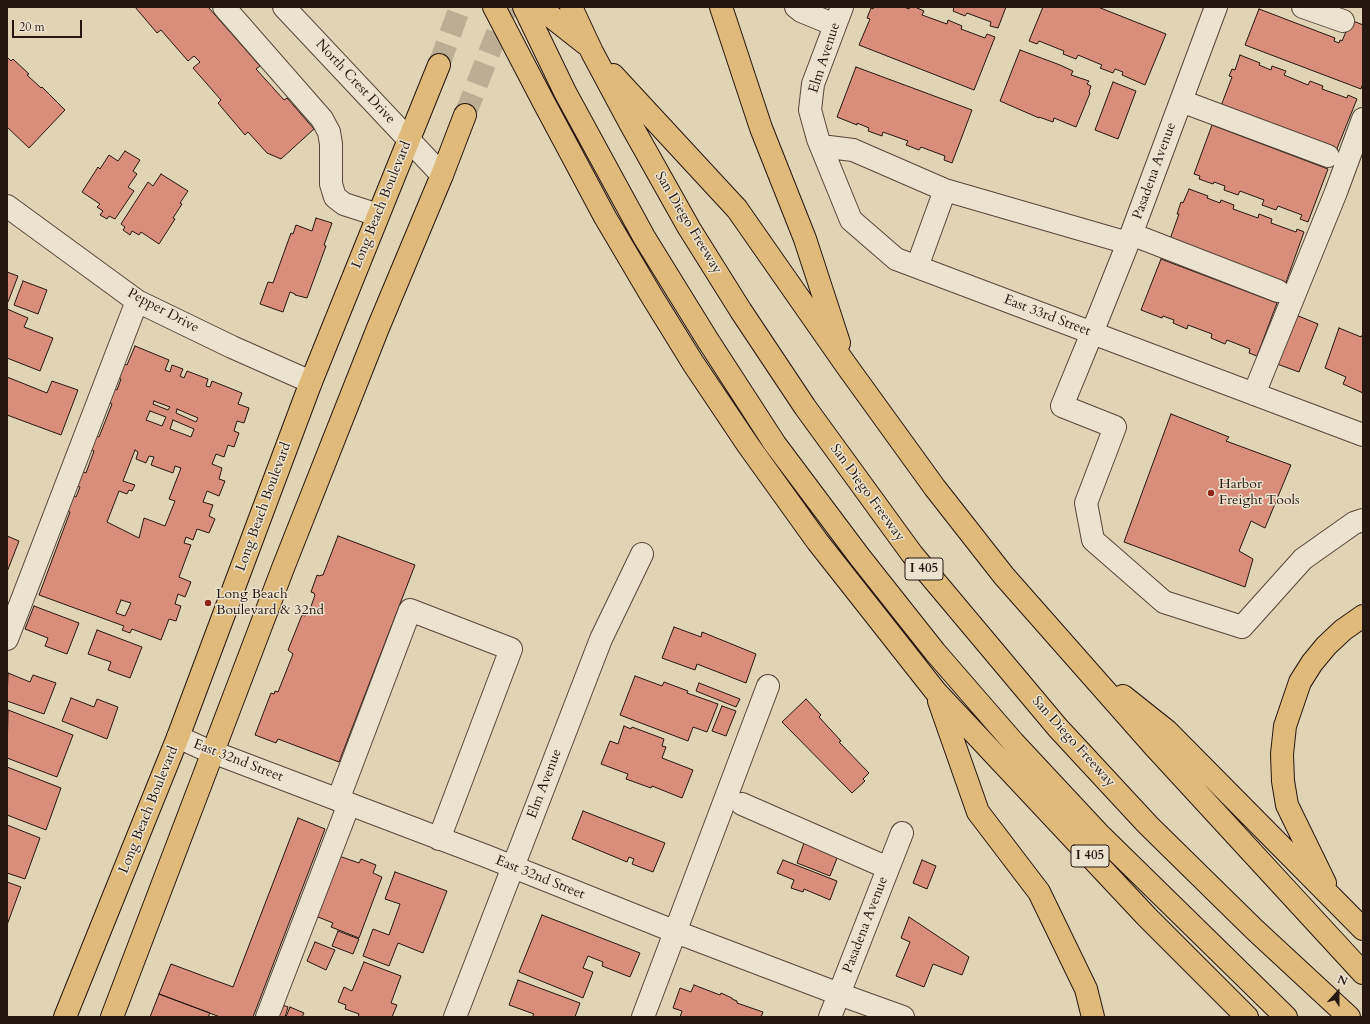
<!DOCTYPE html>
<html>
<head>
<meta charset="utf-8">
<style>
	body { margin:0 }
	#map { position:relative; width:1370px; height:1024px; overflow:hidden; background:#e1d4b4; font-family:Cardo,serif }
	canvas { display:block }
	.frame { position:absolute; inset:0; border:8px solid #261610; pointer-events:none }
	.north { position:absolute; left:1318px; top:972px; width:40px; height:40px; -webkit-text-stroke:3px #ece3ce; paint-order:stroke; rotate:21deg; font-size:11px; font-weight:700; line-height:16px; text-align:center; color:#261610 }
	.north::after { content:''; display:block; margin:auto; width:14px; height:18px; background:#261610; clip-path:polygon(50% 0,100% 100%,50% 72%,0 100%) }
	.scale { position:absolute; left:12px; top:20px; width:70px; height:18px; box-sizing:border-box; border:2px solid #261610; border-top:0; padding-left:5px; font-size:12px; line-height:14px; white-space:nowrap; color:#261610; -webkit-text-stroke:3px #ece3ce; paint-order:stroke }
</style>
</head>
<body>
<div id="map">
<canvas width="1370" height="1024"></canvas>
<div class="frame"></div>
<div class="north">N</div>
<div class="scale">20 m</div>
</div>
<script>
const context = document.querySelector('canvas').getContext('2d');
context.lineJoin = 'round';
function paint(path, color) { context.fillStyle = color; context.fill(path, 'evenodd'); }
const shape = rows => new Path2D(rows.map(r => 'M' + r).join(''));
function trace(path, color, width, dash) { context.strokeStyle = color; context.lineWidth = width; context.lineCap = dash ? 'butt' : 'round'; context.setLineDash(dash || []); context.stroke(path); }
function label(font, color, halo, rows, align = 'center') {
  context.font = font + ' Cardo,serif'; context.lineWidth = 3; context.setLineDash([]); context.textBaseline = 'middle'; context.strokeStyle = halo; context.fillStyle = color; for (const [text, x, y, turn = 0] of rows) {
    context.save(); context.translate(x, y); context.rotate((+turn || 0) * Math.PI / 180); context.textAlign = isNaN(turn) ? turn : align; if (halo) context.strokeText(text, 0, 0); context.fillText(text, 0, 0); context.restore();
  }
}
const building = shape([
	[135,7,208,7,260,66,256,69,284,100,287,98,314,129,281,159,267,153,248,132,245,135,218,103,221,100,193,68,200,62,194,56,188,61,161,30,157,33,135,7],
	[874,7,904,7,909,9,910,7,915,7,924,11,922,15,947,24,948,20,962,26,961,29,985,38,987,34,995,37,974,90,859,45,870,19,867,18,871,8,873,9,874,7],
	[954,7,1006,7,998,28,990,26,991,22,967,13,965,16,953,11,954,7],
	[1043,7,1098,7,1166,34,1145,85,1122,75,1123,72,1115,69,1113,73,1100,68,1102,65,1078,55,1076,59,1063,54,1064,51,1039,41,1037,44,1029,41,1043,7],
	[1259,9,1335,38,1334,41,1339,43,1340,40,1342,41,1351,20,1363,25,1363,83,1361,89,1245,45,1259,9],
	[1020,50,1060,65,1073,71,1071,75,1089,81,1087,84,1091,86,1089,92,1090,93,1076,127,1054,118,1053,122,1039,117,1039,118,1000,101,1020,50],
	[1240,55,1260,63,1259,65,1271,70,1272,66,1286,71,1284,75,1308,85,1310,81,1323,86,1322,89,1347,98,1348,95,1357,99,1336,151,1221,106,1232,77,1229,76,1232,69,1235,70,1240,55],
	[7,57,11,61,13,59,29,74,27,75,41,88,42,87,65,110,29,148,7,127,7,57],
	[856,67,972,110,952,163,944,160,945,156,921,147,919,150,906,145,908,141,883,132,882,136,868,131,869,128,857,123,857,125,837,117,856,67],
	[1113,82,1136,91,1118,139,1095,130,1113,82],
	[1212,125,1328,169,1308,222,1300,219,1302,215,1278,206,1276,210,1262,205,1264,200,1240,191,1238,195,1224,190,1225,186,1214,182,1213,184,1199,179,1200,176,1194,174,1212,125],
	[125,151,140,160,133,171,137,174,128,187,134,191,115,219,109,216,107,219,100,215,103,211,97,207,100,204,82,192,98,167,100,169,109,155,118,161,125,151],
	[161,174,188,191,180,203,182,204,173,218,175,219,159,244,141,232,139,235,132,231,130,235,123,230,125,227,121,224,148,182,153,186,161,174],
	[1189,189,1208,196,1207,198,1220,203,1221,200,1234,205,1233,209,1258,218,1259,214,1272,219,1271,223,1296,232,1297,229,1304,232,1285,285,1170,239,1179,214,1177,214,1181,202,1183,203,1189,189],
	[316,218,332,223,324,245,326,246,307,298,295,295,295,294,290,292,283,312,260,304,268,282,273,283,291,233,293,234,296,225,312,231,316,218],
	[1161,259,1277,303,1257,356,1249,353,1250,349,1227,340,1225,344,1211,338,1212,334,1188,325,1187,329,1173,323,1174,320,1163,316,1162,318,1141,310,1161,259],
	[7,272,18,276,8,302,7,302,7,272],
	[23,281,47,290,38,314,14,305,23,281],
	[7,309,28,318,24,327,53,338,40,371,7,358,7,309],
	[1296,315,1318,324,1299,372,1277,364,1296,315],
	[1339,328,1361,337,1363,334,1363,393,1343,384,1346,377,1325,368,1339,328],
	[135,346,169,360,165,370,170,372,172,365,183,369,180,376,184,378,187,371,208,379,206,386,210,387,212,381,242,393,238,404,249,408,244,423,237,421,234,431,239,433,234,447,228,445,224,457,216,454,212,464,222,468,219,479,225,481,219,496,207,491,203,502,213,505,209,516,215,519,209,533,197,529,193,540,186,537,184,543,191,545,179,577,191,582,185,597,178,594,175,604,181,606,176,621,169,619,161,640,132,629,130,633,122,630,124,626,39,595,70,512,64,510,70,495,76,497,80,487,74,485,79,470,86,473,94,451,87,448,93,434,99,437,112,404,106,401,111,387,117,390,121,379,115,377,120,362,127,365,135,346],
	[154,401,170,407,168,410,153,404,154,401],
	[177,409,198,418,196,422,176,413,177,409],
	[150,411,166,417,162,426,146,420,150,411],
	[173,420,194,429,191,437,170,429,173,420],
	[135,450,138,452,136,459,146,463,149,456,154,457,151,465,173,473,175,466,181,468,169,499,175,501,165,526,144,518,139,538,107,522,119,491,127,494,129,490,132,491,135,485,123,481,135,450],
	[121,600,131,603,125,616,116,613,121,600],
	[7,377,47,393,52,381,78,390,61,435,7,415,7,377],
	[1171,414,1229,437,1226,441,1291,465,1265,528,1251,521,1239,551,1253,559,1245,587,1124,542,1171,414],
	[7,536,19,541,7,572,7,536],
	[338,536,415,565,339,762,278,739,276,743,255,735,271,693,274,694,275,691,278,692,293,654,288,650,302,615,305,616,306,614,308,615,315,595,314,594,314,593,311,592,317,575,320,576,321,575,323,575,338,536],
	[34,606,79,623,67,654,45,646,48,638,25,629,34,606],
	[674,627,701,637,702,632,756,654,746,683,697,664,695,670,662,658,674,627],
	[97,630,142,647,130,678,108,670,111,662,88,654,97,630],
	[8,673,30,682,33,675,56,683,44,714,7,701,8,673],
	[635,676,662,686,664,682,688,691,687,693,718,704,707,732,693,727,688,741,620,715,635,676],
	[699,683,740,699,736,707,696,691,699,683],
	[71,698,94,707,97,699,118,707,107,739,62,721,71,698],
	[806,699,821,715,819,717,841,741,839,742,869,773,863,779,865,781,852,793,782,722,806,699],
	[722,706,736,711,726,736,712,731,722,706],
	[8,710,73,735,57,777,7,758,8,710],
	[624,726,631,729,632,727,664,739,662,746,666,747,662,758,693,770,682,798,652,786,651,788,626,779,628,774,601,764,610,741,618,744,624,726],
	[7,767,61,788,46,830,7,815,7,767],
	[583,811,665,843,653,872,632,864,634,859,629,857,627,862,572,839,583,811],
	[298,818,325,829,253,1017,220,1017,159,994,171,964,233,987,298,818],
	[7,825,40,838,25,879,7,873,7,825],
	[805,840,839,853,830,876,797,863,805,840],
	[336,855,359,863,361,859,376,865,373,873,382,877,359,938,331,927,333,923,313,915,336,855],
	[783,860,837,881,830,900,804,889,803,892,791,888,794,880,777,873,783,860],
	[922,860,936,866,927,889,913,883,922,860],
	[395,872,447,891,423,953,398,943,389,966,363,956,373,929,389,935,400,904,385,899,395,872],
	[7,882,21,887,7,925,7,882],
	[542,915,640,953,630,977,602,966,603,962,588,956,583,968,593,972,583,998,519,972,542,915],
	[909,917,969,957,962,975,933,964,924,987,896,976,910,942,901,938,909,917],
	[338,931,359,939,353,954,332,946,338,931],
	[315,942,335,950,326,970,307,961,315,942],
	[364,962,401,976,391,1003,397,1005,392,1017,358,1017,359,1014,345,1009,346,1005,338,1002,344,987,352,991,364,962],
	[518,980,580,1003,575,1017,532,1017,534,1014,509,1005,518,980],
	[694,985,720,995,721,993,732,998,732,999,737,1001,737,1003,763,1012,761,1017,680,1017,682,1011,673,1008,680,988,691,992,694,985],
	[159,994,210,1013,208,1017,150,1017,159,994],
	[277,1003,288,1007,285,1017,272,1017,277,1003],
	[290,1007,304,1013,302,1017,286,1017,290,1007]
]);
paint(building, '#d98e7c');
trace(building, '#261610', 1);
trace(shape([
	[439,65,460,7],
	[465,115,507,7]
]), '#bcae93', 22, [22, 11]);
const minor = shape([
	[224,7,322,119,329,132,331,144,331,184,335,197,344,204,378,215],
	[284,7,442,175],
	[796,7,801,11,835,25],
	[842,7,813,84,810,110,818,139,851,220,896,259,1363,435],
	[1216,7,1128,243,1092,333,1062,406,1115,427,1086,503,1093,540,1164,602,1242,627,1303,559,1354,523,1363,520],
	[1303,7,1343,21],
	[1181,101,1328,156],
	[821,146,853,150,945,190],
	[7,206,137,301,232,347,311,382],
	[1131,234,1278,291],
	[917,267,945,190,1128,243],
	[1254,394,1336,192,1363,119],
	[7,639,137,301],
	[178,737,202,748,486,856,676,932,839,994,903,1017],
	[338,800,410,610,511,649,439,839],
	[742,804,888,868],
	[267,1017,349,804],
	[455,1017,601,639,642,554],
	[643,1017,768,686],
	[830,1017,902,833]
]);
const major = shape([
	[65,1017,178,737,311,382,439,65],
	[112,1017,283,568,378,328,442,175,465,115]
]);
const highway = shape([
	[494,7,543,101,605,217,651,295,693,363,748,445,817,541,936,692,1147,917,1247,1017],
	[524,7,565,92,644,237,707,339,775,444,859,556,935,652,1014,743,1098,833,1286,1017],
	[539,7,586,44],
	[571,7,592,52,630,123,689,228,741,311,805,407,912,554,1058,728,1148,825,1255,930,1349,1017],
	[721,7,761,128,805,239,839,343],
	[613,75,737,209,846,365,935,488,1004,576,1154,746,1363,973],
	[1123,696,1167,731,1363,929],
	[939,701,978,812,1039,892,1086,989,1093,1017],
	[1325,883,1287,805,1283,781,1282,754,1285,726,1300,682,1312,663,1326,646,1343,630,1363,616]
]);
trace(minor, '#554639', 24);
trace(major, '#261610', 24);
trace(highway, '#261610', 24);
trace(minor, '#ece3ce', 22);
trace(major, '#e0ba7a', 22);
trace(highway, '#e0ba7a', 22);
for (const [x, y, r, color] of [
	[1211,493,4,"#8f2418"],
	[208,603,4,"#8f2418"]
]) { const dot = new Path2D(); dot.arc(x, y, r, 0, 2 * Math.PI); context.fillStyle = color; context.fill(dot); trace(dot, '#ece3ce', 1.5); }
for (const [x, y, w] of [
	[924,569,38],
	[1090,856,38]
]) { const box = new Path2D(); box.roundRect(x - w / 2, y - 11, w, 22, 3); context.fillStyle = '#ece3ce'; context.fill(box); trace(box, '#261610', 1); }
label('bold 13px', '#261610', null, [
	["I 405",924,569],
	["I 405",1090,856]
]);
label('14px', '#261610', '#ece3ce', [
	["Elm Avenue",825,58,-72],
	["North Crest Drive",355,82,47],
	["Pasadena Avenue",1155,171,-70],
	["Long Beach Boulevard",382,205,-68],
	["San Diego Freeway",688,223,59],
	["Pepper Drive",163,311,28],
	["East 33rd Street",1047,316,21],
	["San Diego Freeway",867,493,54],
	["Long Beach Boulevard",264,507,-70],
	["San Diego Freeway",1073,742,48],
	["East 32nd Street",238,761,21],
	["Elm Avenue",545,784,-69],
	["Long Beach Boulevard",149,810,-68],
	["East 32nd Street",540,878,22],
	["Pasadena Avenue",866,925,-69]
]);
label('14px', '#261610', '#ece3ce', [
	["Harbor",1219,485],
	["Freight Tools",1219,501],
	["Long Beach",216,595],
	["Boulevard & 32nd",216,611]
], 'left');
</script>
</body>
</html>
